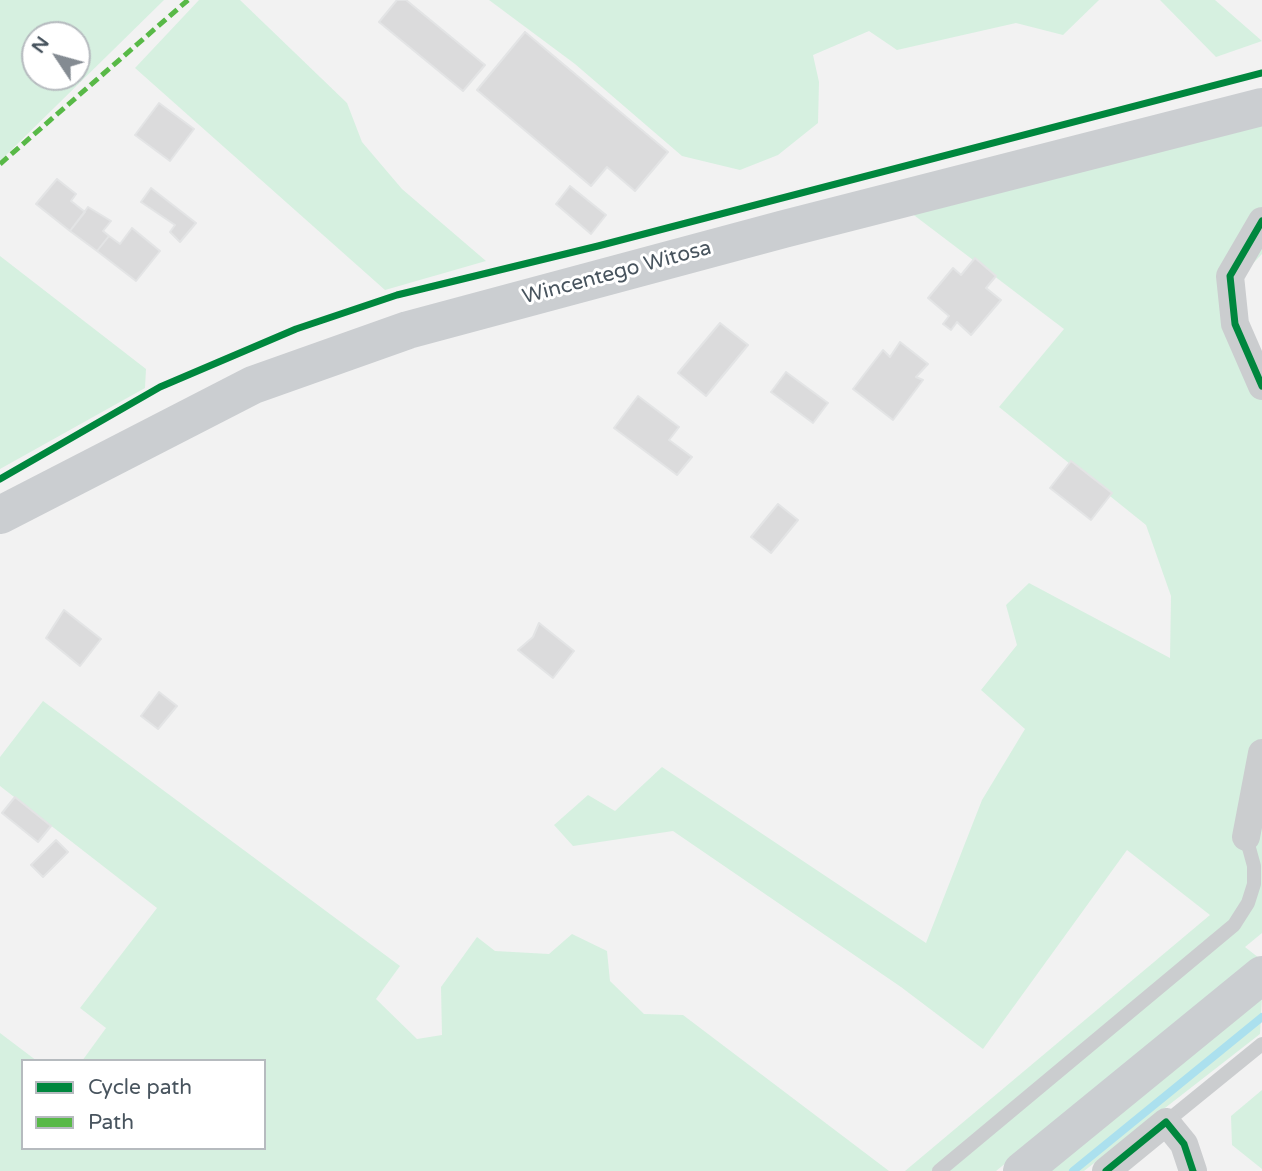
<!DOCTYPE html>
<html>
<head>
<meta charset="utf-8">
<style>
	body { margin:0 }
	#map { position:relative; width:1262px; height:1171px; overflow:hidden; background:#f2f2f2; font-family:"Varela Round",sans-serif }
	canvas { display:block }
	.legend { position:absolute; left:21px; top:1059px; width:245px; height:91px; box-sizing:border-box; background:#fff; border:2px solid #b6bbbf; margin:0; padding:9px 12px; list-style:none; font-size:21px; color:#48545e }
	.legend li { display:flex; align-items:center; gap:14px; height:35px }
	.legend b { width:35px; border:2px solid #b6bbbf }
	.north { position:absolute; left:21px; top:21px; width:70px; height:70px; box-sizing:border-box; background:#fff; border:2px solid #b6bbbf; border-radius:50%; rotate:306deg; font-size:19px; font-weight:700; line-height:28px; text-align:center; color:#48545e }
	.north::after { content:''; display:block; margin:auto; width:24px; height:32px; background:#848b92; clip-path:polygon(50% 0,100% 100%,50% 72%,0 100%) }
</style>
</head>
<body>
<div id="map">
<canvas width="1262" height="1171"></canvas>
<ul class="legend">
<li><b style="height:9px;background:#00873e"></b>Cycle path</li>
<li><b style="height:9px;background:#58b947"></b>Path</li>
</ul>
<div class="north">N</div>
</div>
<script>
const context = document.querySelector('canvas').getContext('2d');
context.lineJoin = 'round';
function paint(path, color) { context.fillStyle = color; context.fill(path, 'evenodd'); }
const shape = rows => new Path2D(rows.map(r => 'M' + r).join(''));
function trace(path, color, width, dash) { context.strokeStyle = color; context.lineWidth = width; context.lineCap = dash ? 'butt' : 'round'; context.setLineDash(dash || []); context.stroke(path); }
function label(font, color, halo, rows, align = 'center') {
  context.font = font + ' "Varela Round",sans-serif'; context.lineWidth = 6; context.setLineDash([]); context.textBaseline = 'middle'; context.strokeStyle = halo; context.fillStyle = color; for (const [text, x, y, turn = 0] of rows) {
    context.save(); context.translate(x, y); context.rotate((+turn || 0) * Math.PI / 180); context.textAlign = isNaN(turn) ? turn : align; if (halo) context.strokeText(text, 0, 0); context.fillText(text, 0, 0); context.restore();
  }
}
paint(shape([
	[0,0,164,0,0,161],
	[35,35,77,35,77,77,35,77],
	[199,0,240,0,347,103,362,142,402,189,486,261,385,290,135,68],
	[489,0,1099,0,1063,35,1016,23,897,50,869,31,813,55,819,82,818,123,778,155,740,170,682,156,575,64],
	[1160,0,1215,0,1262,41,1216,57],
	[1262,107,1262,254,1239,278,1227,340,1262,351,1262,933,1245,947,1259,958,996,1171,905,1171,1210,915,1127,850,983,1049,901,987,673,831,573,846,554,825,588,795,615,811,662,767,926,943,982,800,1025,729,981,690,1017,645,1006,605,1029,583,1170,658,1171,596,1146,525,999,407,1064,329,894,200],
	[0,256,146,369,145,388,0,469],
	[43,701,400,966,376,999,417,1039,442,1035,441,987,477,937,495,951,549,954,572,934,607,951,610,981,644,1014,683,1015,889,1171,0,1171,0,1033,37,1061,23,1061,23,1148,264,1148,264,1061,82,1061,106,1028,80,1008,157,908,0,786,0,757],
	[1262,997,1260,1034,1084,1171,1048,1171],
	[1262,1090,1262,1169,1232,1145,1231,1116]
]), '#d6f0e0');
trace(shape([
	[1073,1171,1262,1017]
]), '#abe0ee', 8);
const building = shape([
	[397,0,406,0,485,65,463,91,379,22,397,0],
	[525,32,668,152,635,191,607,167,591,186,477,90,525,32],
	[159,103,194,129,170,161,135,135,159,103],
	[57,179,76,194,71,201,85,212,70,231,36,204,57,179],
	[570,186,606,215,591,234,556,204,570,186],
	[151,188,196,223,180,242,170,232,175,225,141,202,151,188],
	[88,207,111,221,103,231,109,236,97,251,70,231,88,207],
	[132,228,160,251,136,281,97,251,109,236,120,244,132,228],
	[975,258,996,276,986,288,1001,300,971,335,957,322,951,330,943,324,949,316,928,298,953,268,961,275,975,258],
	[720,323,748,345,706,396,678,373,720,323],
	[900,342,928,364,916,377,923,380,893,420,853,389,883,350,890,357,900,342],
	[786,372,828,403,813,423,771,392,786,372],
	[638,396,679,427,669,440,692,457,677,475,614,428,638,396],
	[1071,461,1112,493,1091,520,1050,488,1071,461],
	[778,504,798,520,771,553,751,537,778,504],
	[64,610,101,639,80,666,46,638,64,610],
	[539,623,574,651,553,678,518,650,533,637,539,623],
	[159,692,177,706,158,729,141,716,159,692],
	[15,797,51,826,38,842,2,813,15,797],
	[56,840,68,852,43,877,31,865,56,840]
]);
paint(building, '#dbdbdc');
trace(building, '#e3e4e5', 2);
trace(shape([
	[1166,1122,1262,1044],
	[939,1171,1234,925,1248,903,1254,884,1254,866,1246,837]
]), '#cbcdcf', 14);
trace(shape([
	[1262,221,1230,276,1235,324,1262,386],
	[1246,837,1262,753],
	[1106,1171,1166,1122,1184,1144,1193,1171]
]), '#cbcdcf', 28);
trace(shape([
	[0,515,253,385,408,330,784,229,1262,107],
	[1022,1171,1262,975]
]), '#cbced1', 38);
trace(shape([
	[0,164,188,0]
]), '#58b947', 5, [10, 5]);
trace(shape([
	[1262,221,1230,276,1235,324,1262,386],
	[0,479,160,387,296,329,397,295,598,246,1262,73],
	[1106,1171,1166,1122,1184,1144,1193,1171]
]), '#00873e', 7);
label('21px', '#48545e', '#fff', [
	["Wincentego Witosa",617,273,-15]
]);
</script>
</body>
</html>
